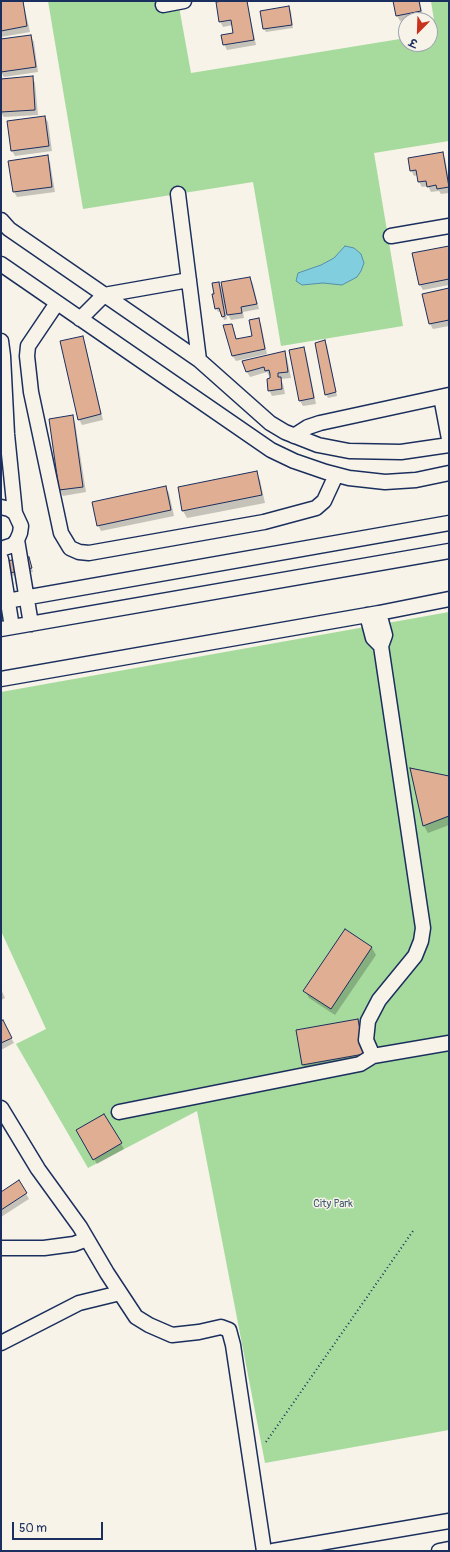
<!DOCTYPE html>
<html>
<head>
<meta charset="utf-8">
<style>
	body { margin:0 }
	#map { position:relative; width:450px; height:1552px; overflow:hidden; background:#f7f3e8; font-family:Pangolin,"Playpen Sans Deva",sans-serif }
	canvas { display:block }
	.frame { position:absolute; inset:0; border:2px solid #1b2f5e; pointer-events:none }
	.north { position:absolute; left:398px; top:12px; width:40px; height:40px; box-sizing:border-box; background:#f7f3e8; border:1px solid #9fa5b1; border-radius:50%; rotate:203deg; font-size:11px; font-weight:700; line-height:16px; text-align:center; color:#1b2f5e }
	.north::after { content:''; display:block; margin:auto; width:14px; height:18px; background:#c8321e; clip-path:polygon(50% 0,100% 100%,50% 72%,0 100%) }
	.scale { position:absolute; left:12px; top:1522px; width:91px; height:18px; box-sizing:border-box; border:2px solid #1b2f5e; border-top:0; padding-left:5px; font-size:12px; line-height:14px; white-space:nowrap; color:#1b2f5e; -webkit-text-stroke:3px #f7f3e8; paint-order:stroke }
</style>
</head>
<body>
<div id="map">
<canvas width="450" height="1552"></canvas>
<div class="frame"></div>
<div class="north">उ</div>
<div class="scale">50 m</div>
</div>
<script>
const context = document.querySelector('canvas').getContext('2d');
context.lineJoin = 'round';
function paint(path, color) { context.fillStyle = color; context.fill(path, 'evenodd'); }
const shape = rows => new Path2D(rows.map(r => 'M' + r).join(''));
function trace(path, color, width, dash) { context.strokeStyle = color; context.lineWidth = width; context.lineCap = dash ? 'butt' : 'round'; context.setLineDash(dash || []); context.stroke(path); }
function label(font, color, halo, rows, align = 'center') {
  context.font = font + ' Pangolin,sans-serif'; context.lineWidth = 3; context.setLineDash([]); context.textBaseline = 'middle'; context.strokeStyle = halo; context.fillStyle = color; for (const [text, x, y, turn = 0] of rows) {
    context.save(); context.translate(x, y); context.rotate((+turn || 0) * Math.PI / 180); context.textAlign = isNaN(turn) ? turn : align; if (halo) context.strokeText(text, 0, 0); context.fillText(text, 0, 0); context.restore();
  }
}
paint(shape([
	[48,1,178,1,191,73,406,38,406,44,430,44,430,34,436,33,431,1,449,1,449,141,374,153,403,326,281,346,253,182,83,209],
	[449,612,449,1430,265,1463,197,1111,88,1168,16,1044,46,1029,1,931,1,692]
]), '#a7db9e');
const water = shape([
	[345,246,354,248,361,254,364,263,361,271,357,277,342,285,323,283,302,285,296,281,298,273,321,265,334,258,345,246]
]);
paint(water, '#80cede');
trace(water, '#588eab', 1);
paint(shape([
	[1,1,23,1,30,32,1,37],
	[229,1,247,1,256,45,227,50,224,44,234,33,233,25,223,27,220,21],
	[394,1,420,1,423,16,400,21,397,16],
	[289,7,291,11,293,28,266,32,264,29,261,11],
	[31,36,34,42,38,72,4,77,1,72,1,40],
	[32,77,35,83,38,115,4,117,1,113,1,80],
	[45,117,48,122,52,151,15,156,12,151],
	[442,153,445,158,449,180,449,193,441,194,439,191,431,192,428,186,422,187,419,182,418,175,414,176,411,170],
	[47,156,50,162,55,192,17,197,14,192,10,161],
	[449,247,449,285,423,290,420,285,413,254],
	[250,278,253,284,259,309,243,312,244,318,231,320,228,315,227,307,225,307,227,319,224,320,221,311,218,312,216,308,215,294,219,283,223,290],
	[449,289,449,326,433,329,430,324,423,295],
	[258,319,261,324,267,354,236,361,232,355,232,325,237,340,253,337],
	[82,337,85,343,103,420,82,425,79,419],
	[325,342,327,345,337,396,328,398,326,394],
	[303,348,306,353,316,404,303,406,300,401,290,351],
	[284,353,287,358,291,378,280,379,283,384,285,394,272,396,269,390,271,375,269,376,267,372,250,377,247,372],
	[72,416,75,422,86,492,63,496,60,490,50,419],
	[256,472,260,480,265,503,187,518,183,511,179,488],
	[166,488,169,493,174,516,101,531,98,525],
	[29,558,33,572,1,578],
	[411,769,449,777,449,825,428,833,424,826],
	[345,930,372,948,376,955,335,1015,309,998,305,991],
	[1,989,5,998,1,1000],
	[358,1020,362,1028,368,1061,307,1072,303,1065],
	[1,1022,5,1027,14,1043,1,1050],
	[104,1115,124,1149,97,1164,77,1130],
	[19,1182,29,1199,1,1217,1,1193]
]), '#0003');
const building = shape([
	[1,1,23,1,27,26,1,31,1,1],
	[223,1,247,1,254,40,223,45,221,35,233,33,231,20,219,22,216,2,223,1],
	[393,1,419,1,421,11,396,16,393,1],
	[289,6,292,25,263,29,260,11,289,6],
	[31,35,36,67,1,72,1,39,31,35],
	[33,76,35,110,1,112,1,79,33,76],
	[45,116,49,146,11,151,7,121,45,116],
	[443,152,449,187,437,189,436,185,427,187,426,181,418,182,416,170,410,171,408,158,443,152],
	[48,155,52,187,13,192,8,161,48,155],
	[449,246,449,279,419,285,412,253,449,246],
	[250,277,257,304,241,307,242,313,227,315,221,282,250,277],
	[219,282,225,316,222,317,219,308,215,309,212,294,214,294,212,283,219,282],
	[449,288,449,320,429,324,422,294,449,288],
	[259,318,265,349,232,356,223,325,232,324,236,339,252,336,249,320,259,318],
	[83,336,101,414,78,420,60,341,83,336],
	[325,340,336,392,325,395,315,343,325,340],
	[304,347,314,398,299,401,289,350,304,347],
	[285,351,288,372,278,373,278,377,281,377,282,389,268,391,267,379,270,378,270,374,269,370,265,371,264,367,246,372,242,361,285,351],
	[73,415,83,487,59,490,49,419,73,415],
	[257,471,262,495,182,511,178,487,257,471],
	[166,486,171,510,97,526,92,502,166,486],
	[29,557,32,568,1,575,1,562,29,557],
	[410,768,449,776,449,816,423,826,410,768],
	[345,929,372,947,331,1009,303,991,345,929],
	[358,1019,364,1054,302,1065,296,1030,358,1019],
	[3,1020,12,1038,1,1043,1,1021,3,1020],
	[104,1114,122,1143,93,1160,76,1130,104,1114],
	[19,1180,27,1193,1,1210,1,1192,19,1180]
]);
paint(building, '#e0ae92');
trace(building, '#1b2f5e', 1);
const minor = shape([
	[163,5,184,1],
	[178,194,199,360],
	[1,220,9,229,199,360,270,423,285,432,318,445,349,451,401,452,449,445],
	[391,236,449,226],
	[1,264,271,450,294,461,326,472,349,478,385,482,416,480,449,473],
	[57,303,28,346,27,356,31,392,61,533,70,548,79,552,89,553,264,522,316,508,324,501,336,475],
	[80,319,104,295,189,280],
	[1,341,3,356,7,434,15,513],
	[441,397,449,439],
	[294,436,308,427,320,423,449,395],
	[1,507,9,509,15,513,21,526,20,533,17,540,13,545,1,549],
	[17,540,31,624],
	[1,559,12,627],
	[1,602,449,523],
	[367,615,373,638,381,646],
	[1,629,449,551],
	[1,679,379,613,449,599],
	[373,1056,366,1040,368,1021,379,1000,415,956,421,941,423,928,381,646,385,635,379,613],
	[1,1108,38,1169,80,1227,107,1273,136,1317,149,1325,172,1335,199,1332,221,1327,229,1330,233,1345,264,1551],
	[119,1112,360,1064,373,1056,449,1043],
	[1,1248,44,1248,74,1244,87,1239],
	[1,1343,79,1303,120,1293],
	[273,1551,449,1521],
	[439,1551,449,1549]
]);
trace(minor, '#1b2f5e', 17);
trace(shape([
	[266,1442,413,1231]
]), '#1b2f5e', 2, [1, 3]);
trace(minor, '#f7f3e8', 14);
label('11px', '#3e5a6e', '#f7f3e8', [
	["City Park",333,1204]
]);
</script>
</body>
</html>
